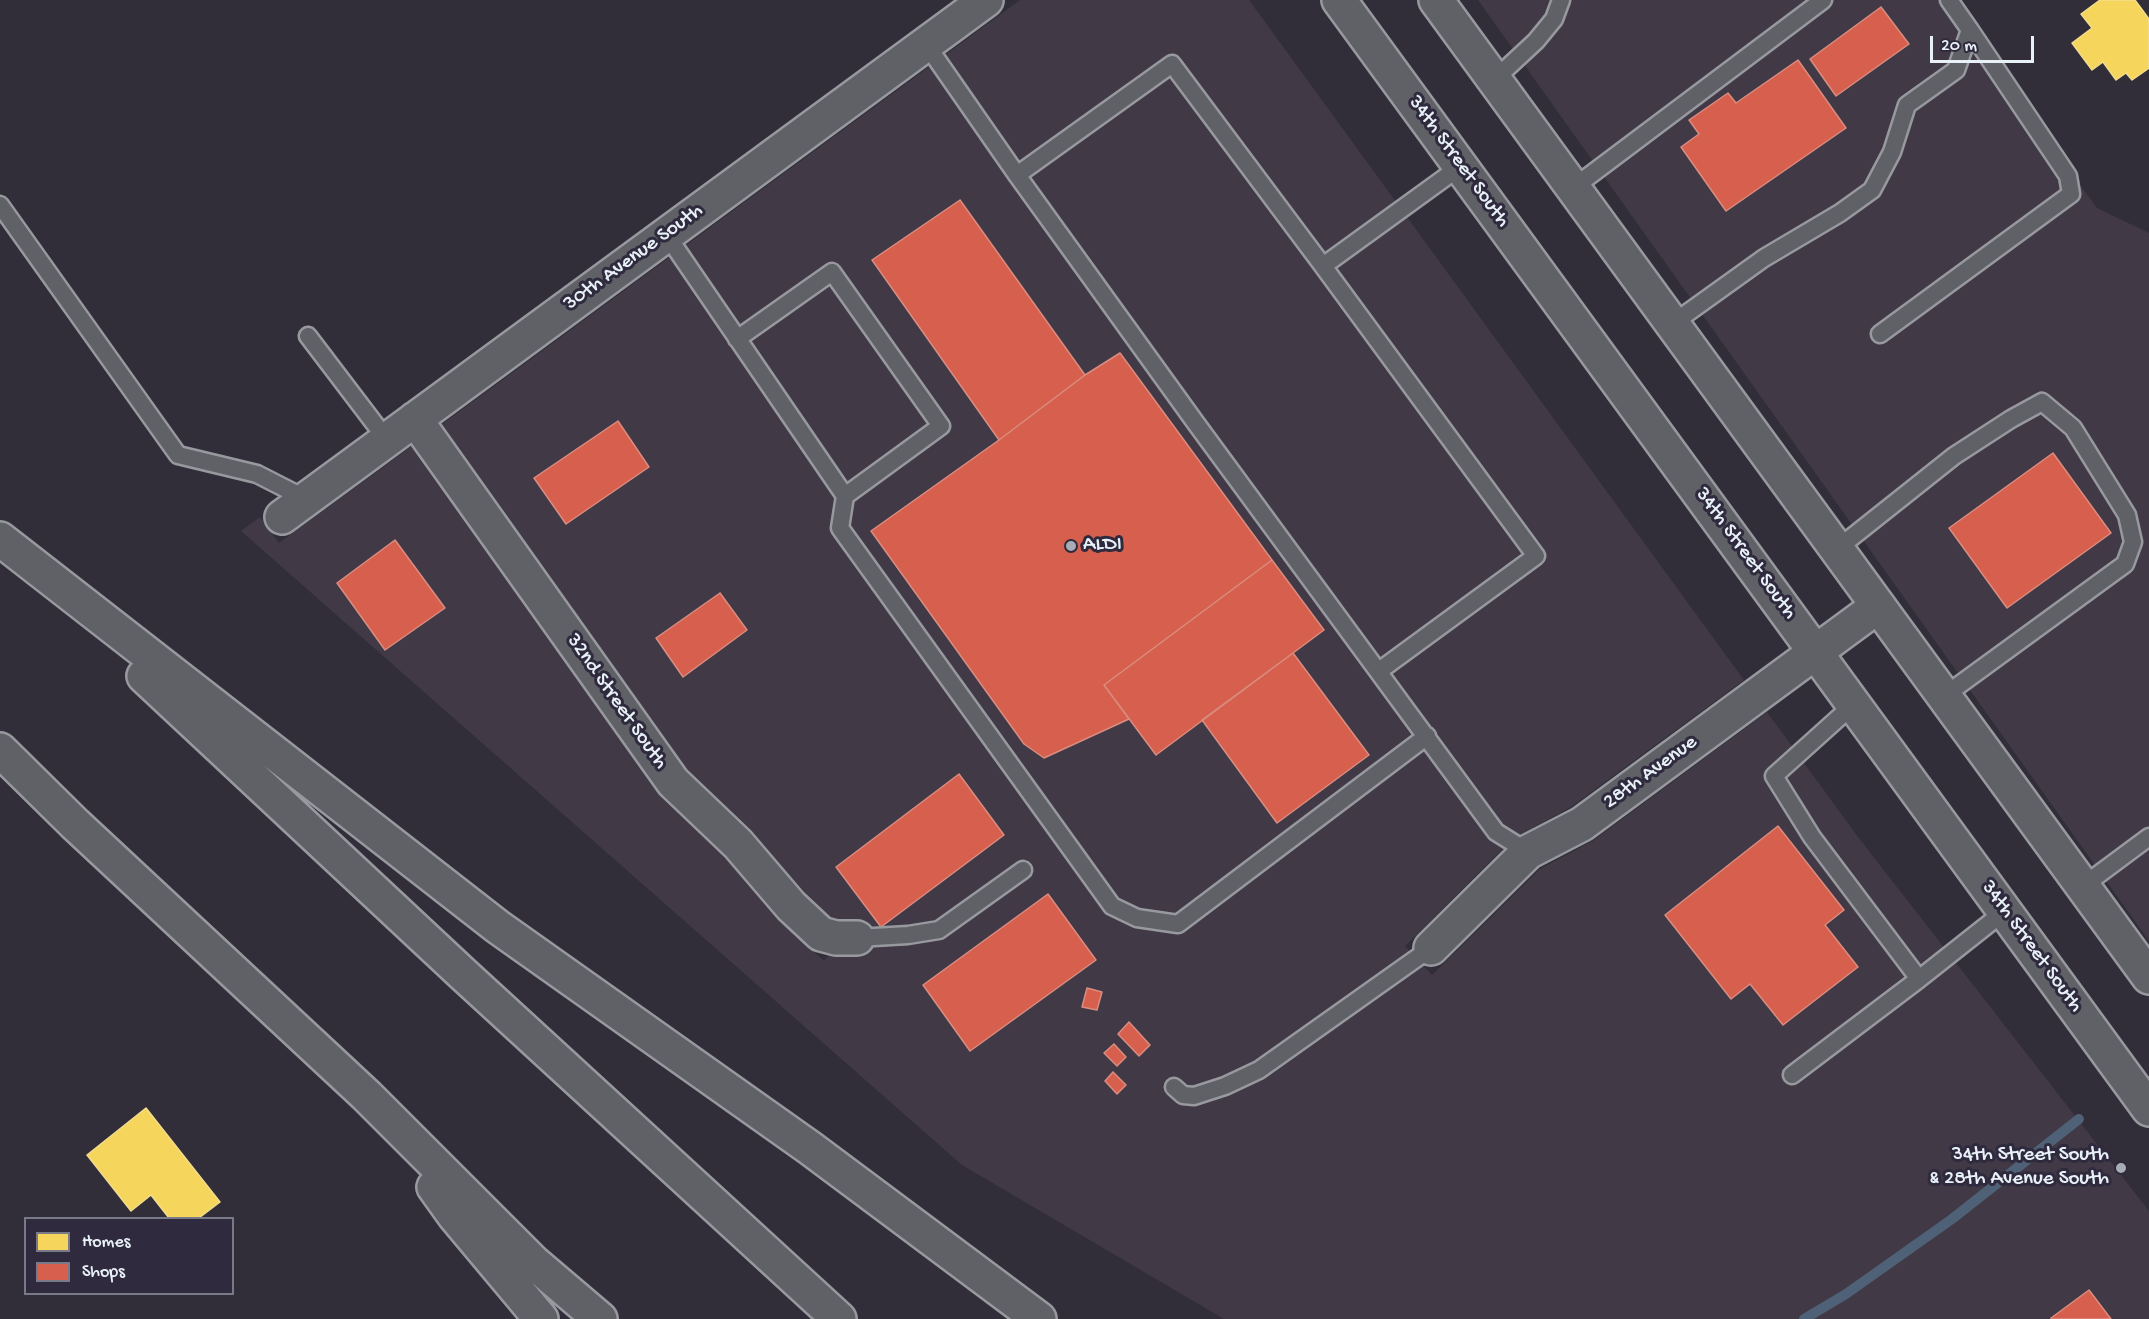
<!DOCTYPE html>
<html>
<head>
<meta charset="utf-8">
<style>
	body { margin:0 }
	#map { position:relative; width:2149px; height:1319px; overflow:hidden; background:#312e39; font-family:"Gochi Hand",sans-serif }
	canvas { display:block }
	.legend { position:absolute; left:24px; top:1217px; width:210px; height:78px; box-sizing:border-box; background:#2f2a3d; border:2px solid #797a88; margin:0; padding:8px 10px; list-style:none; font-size:18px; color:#e8f1f8 }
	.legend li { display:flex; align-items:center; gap:12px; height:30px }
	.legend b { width:30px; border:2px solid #797a88 }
	.scale { position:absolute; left:1930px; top:36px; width:104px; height:27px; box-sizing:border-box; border:3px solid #e8f1f8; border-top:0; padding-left:8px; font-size:18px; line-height:21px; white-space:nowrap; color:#e8f1f8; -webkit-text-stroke:4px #2f2a3d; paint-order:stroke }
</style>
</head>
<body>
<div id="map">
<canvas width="2149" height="1319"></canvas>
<ul class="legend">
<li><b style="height:16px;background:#f6d55c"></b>Homes</li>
<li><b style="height:16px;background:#d6604d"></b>Shops</li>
</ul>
<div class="scale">20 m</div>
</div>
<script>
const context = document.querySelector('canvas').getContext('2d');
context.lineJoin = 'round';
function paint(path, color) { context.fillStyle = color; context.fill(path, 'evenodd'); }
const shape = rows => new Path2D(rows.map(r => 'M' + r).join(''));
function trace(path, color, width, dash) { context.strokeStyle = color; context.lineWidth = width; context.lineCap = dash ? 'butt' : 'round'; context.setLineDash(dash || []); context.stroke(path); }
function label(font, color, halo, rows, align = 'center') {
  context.font = font + ' "Gochi Hand",sans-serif'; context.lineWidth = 6; context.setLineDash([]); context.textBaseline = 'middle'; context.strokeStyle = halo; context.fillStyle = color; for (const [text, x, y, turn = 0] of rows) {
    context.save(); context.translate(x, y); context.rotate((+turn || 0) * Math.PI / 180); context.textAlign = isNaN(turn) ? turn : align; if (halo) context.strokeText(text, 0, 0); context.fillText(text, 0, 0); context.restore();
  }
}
paint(shape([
	[1020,0,1249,0,1744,680,1571,807,1514,838,1405,946,1432,975,1540,869,1594,840,1767,712,1858,837,2149,1211,2149,1319,1224,1319,962,1165,241,531,260,517,279,543,412,446,659,793,726,857,778,918,824,961,847,933,804,894,750,830,686,770,441,425],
	[1478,0,1944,0,2097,208,2149,233,2149,941]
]), '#413946');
const homes = shape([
	[2100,0,2135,0,2149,19,2149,68,2132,80,2126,73,2116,80,2103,62,2092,70,2072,43,2092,28,2081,14,2100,0],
	[146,1108,220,1202,199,1218,169,1218,151,1195,131,1211,87,1155,146,1108]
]);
paint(homes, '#f6d55c');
trace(homes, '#f2dd8b', 1.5);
const shops = shape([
	[1881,7,1909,44,1836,96,1810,59,1881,7],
	[1798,60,1846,128,1726,211,1681,147,1699,134,1689,120,1728,93,1736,103,1798,60],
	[960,200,1085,375,999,440,872,260,960,200],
	[1120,353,1272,560,1104,685,1129,719,1044,758,1024,744,871,531,999,440,1085,375,1120,353],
	[618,421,649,467,566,524,534,478,618,421],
	[2053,453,2111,533,2007,608,1949,528,2053,453],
	[395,540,445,608,385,650,337,583,395,540],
	[1272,560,1324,630,1156,755,1104,685,1272,560],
	[720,593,747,630,683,677,656,638,720,593],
	[1293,653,1369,755,1277,823,1202,720,1293,653],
	[959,774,1004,835,881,927,836,867,959,774],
	[1778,826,1844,910,1825,925,1858,967,1783,1025,1750,984,1731,999,1665,915,1778,826],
	[1048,894,1096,960,970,1051,923,985,1048,894],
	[1087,988,1102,992,1097,1010,1082,1007,1087,988],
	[1129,1022,1150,1045,1139,1056,1118,1034,1129,1022],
	[1114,1044,1126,1057,1117,1066,1104,1053,1114,1044],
	[1113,1072,1126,1085,1117,1094,1105,1081,1113,1072],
	[2089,1290,2111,1319,2051,1319,2051,1318,2089,1290]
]);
paint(shops, '#d6604d');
trace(shops, '#db8c80', 1.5);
trace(shape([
	[1804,1319,1846,1294,1952,1219,2079,1119]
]), '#4f6177', 10);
const service = shape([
	[926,44,1017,175,1195,422,1496,832,1528,852],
	[1494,80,1536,41,1554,19,1561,0],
	[1017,175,1172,64,1323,266],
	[1573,188,1823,0],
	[0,205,178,455,257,474,306,499],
	[666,234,845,496,840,528,1112,906,1137,918,1178,924,1427,736],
	[1672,324,1764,258,1840,213,1872,190,1892,152,1907,105,1956,70,1970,30,1949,0],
	[1880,334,2071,194,2068,176,1970,30],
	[308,336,387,440],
	[737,339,832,272,941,426,845,496],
	[1837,549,1954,456,2011,419,2042,402,2073,428,2127,515,2133,542,2125,564,1944,696],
	[1379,671,1536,556,1323,266,1461,166],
	[1854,704,1774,776,1812,837,1919,979,2005,911],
	[2083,886,2149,837],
	[857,938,908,935,939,930,1023,870],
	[1792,1075,1919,979],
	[1174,1087,1183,1095,1194,1096,1225,1086,1259,1070,1431,948]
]);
const minor = shape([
	[415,419,673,782,738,844,791,906,821,934,836,938,857,938],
	[282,517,986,0],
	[1431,948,1528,852,1582,824,1878,606]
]);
const trunk = shape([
	[1339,0,2149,1109],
	[1436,0,2149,977]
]);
const motorway = shape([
	[0,539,498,927,810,1148,1039,1319],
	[144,676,464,975,839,1319],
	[0,750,75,824,367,1096,533,1262,600,1319],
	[434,1187,454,1215,541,1319]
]);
trace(service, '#98999f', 21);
trace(minor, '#98999f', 38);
trace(trunk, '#98999f', 38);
trace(motorway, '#98999f', 38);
trace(service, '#606067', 16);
trace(minor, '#606067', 33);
trace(trunk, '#606067', 33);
trace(motorway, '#606067', 33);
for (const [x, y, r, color] of [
	[1071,546,6,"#a8adb5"],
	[2121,1168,6,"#a8adb5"]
]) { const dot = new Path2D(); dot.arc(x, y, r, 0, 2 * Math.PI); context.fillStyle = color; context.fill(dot); trace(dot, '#2f2a3d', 2); }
label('21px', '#e8f1f8', '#2f2a3d', [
	["34th Street South",1458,162,54],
	["30th Avenue South",634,258,-36],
	["34th Street South",1745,554,54],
	["32nd Street South",616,702,55],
	["28th Avenue",1651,773,-36],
	["34th Street South",2031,947,54]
]);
label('21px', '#e8f1f8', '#2f2a3d', [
	["ALDI",1083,546],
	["34th Street South",2109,1156,"right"],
	["& 28th Avenue South",2109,1180,"right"]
], 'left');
</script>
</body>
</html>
